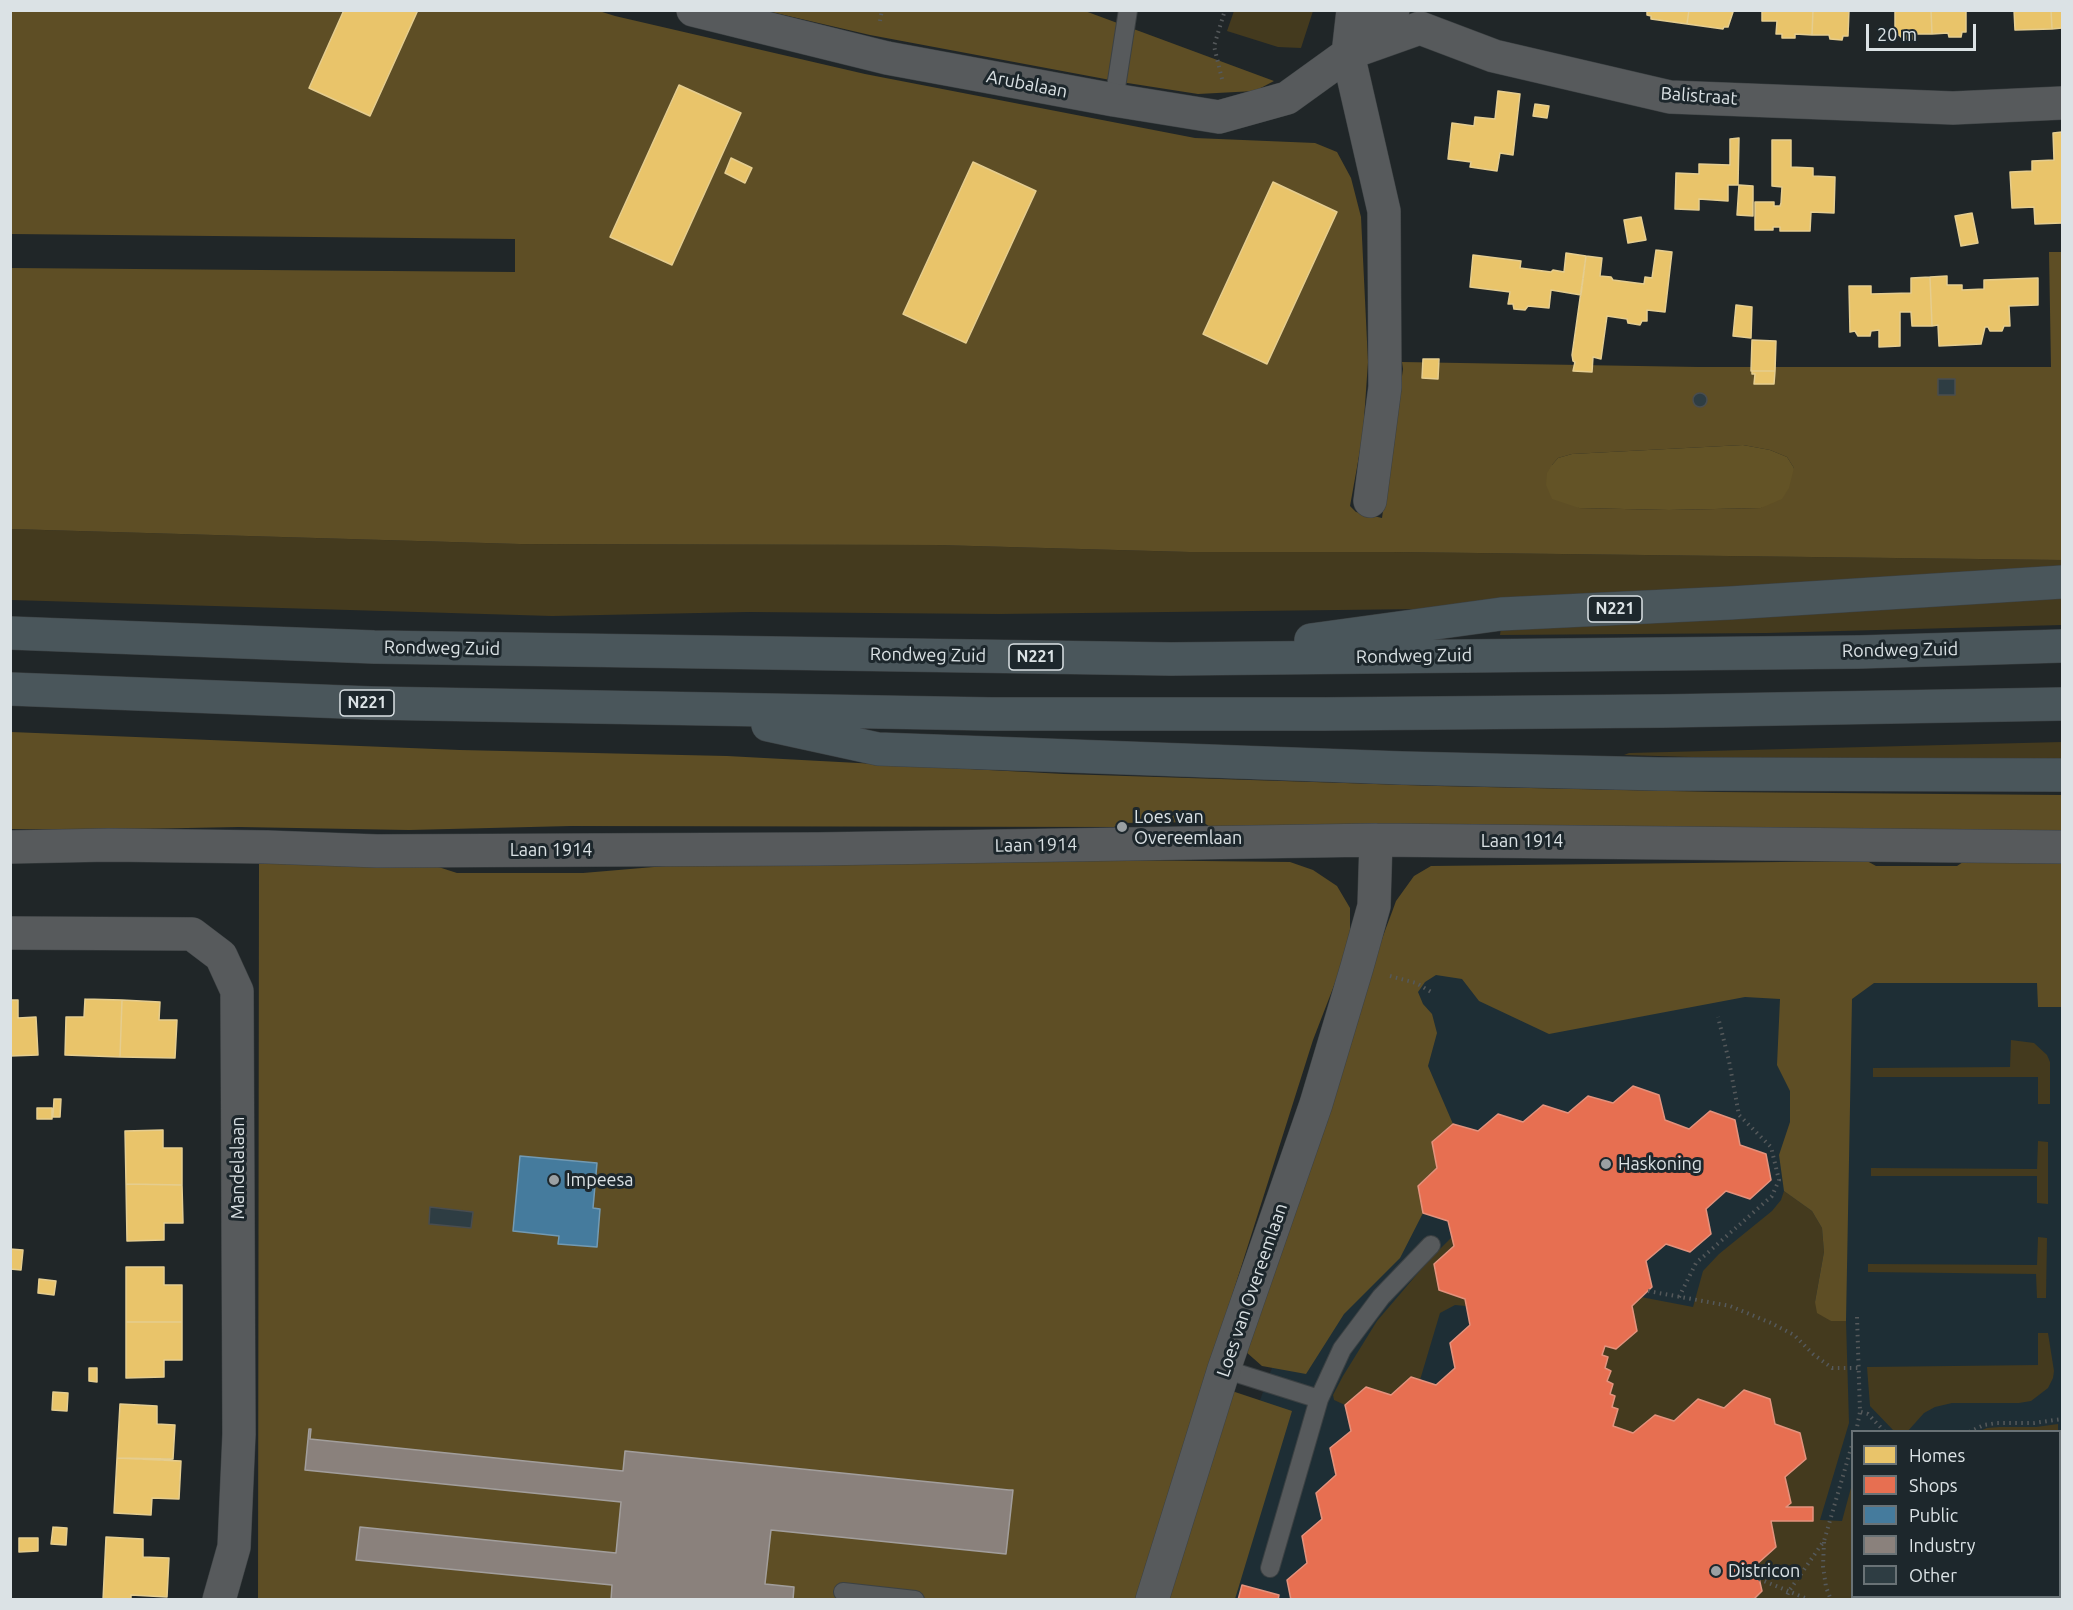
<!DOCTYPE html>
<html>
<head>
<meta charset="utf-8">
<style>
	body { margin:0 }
	#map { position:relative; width:2073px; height:1610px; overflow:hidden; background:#202628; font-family:Ubuntu,sans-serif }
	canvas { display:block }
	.frame { position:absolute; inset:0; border:12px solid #dbe2e5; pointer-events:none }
	.legend { position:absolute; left:1851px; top:1430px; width:210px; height:168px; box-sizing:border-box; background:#1d272c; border:2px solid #697276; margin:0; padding:8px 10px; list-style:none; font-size:18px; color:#dbe2e5 }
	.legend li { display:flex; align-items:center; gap:12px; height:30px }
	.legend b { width:30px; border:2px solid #697276 }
	.scale { position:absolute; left:1866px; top:24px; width:110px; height:27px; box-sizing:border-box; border:3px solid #dbe2e5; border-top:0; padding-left:8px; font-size:18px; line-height:21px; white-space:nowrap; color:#dbe2e5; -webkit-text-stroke:4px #1d272c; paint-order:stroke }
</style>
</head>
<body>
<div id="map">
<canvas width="2073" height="1610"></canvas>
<div class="frame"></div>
<ul class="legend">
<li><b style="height:16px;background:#e9c46a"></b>Homes</li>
<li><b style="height:16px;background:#e76f51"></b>Shops</li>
<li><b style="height:16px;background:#457b9d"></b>Public</li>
<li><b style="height:16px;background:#8a817c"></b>Industry</li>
<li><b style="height:16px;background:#2e3d43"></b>Other</li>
</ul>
<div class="scale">20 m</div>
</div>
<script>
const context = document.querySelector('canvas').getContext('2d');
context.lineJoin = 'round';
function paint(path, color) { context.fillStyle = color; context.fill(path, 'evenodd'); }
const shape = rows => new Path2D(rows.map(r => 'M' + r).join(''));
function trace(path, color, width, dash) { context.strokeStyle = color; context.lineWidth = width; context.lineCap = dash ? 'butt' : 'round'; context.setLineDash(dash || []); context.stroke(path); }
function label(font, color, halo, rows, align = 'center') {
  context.font = font + ' Ubuntu,sans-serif'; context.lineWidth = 6; context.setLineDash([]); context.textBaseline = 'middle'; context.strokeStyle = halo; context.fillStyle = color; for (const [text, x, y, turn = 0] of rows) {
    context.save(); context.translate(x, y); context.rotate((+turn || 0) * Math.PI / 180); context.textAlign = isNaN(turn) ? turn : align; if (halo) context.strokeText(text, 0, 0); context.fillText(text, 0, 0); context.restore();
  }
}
paint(shape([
	[1421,965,2062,971,2062,1599,1186,1600],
	[1852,1432,2060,1432,2060,1596,1852,1596]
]), '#1e2e35');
paint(shape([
	[1234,11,1234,10,1313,11,1301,48,1278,47,1227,31],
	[11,529,519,544,937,545,1189,552,1394,552,2062,560,2062,567,1423,609,999,614,748,612,552,616,11,600],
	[2062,594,2062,625,1767,633,1500,635,1501,627],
	[2062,742,2062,761,1791,760,1624,755,1629,753],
	[2011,1040,2034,1043,2047,1055,2050,1062,2050,1104,2038,1104,2038,1077,1873,1077,1873,1068,2010,1067],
	[2038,1141,2048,1142,2048,1204,2037,1203,2037,1176,1871,1176,1871,1168,2037,1169],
	[1784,1191,1812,1211,1822,1228,1824,1252,1815,1302,1831,1321,1846,1321,1849,1423,1820,1520,1842,1521,1852,1484,1852,1596,1880,1597,1883,1599,1753,1599,1762,1591,1756,1565,1776,1547,1771,1521,1813,1521,1813,1507,1786,1507,1791,1503,1785,1477,1806,1459,1800,1433,1775,1424,1770,1399,1744,1390,1724,1408,1698,1399,1674,1421,1655,1415,1633,1433,1613,1426,1618,1410,1612,1407,1615,1397,1610,1394,1613,1384,1607,1381,1610,1371,1605,1368,1608,1357,1602,1355,1605,1346,1616,1349,1637,1331,1632,1306,1641,1297,1693,1307,1703,1271,1719,1254,1772,1211,1781,1200],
	[1452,1237,1454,1246,1434,1264,1440,1290,1465,1299,1466,1306,1455,1305,1440,1313,1420,1380,1411,1377,1391,1395,1366,1387,1345,1405,1334,1400,1333,1395,1343,1376,1377,1321,1430,1259],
	[2038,1237,2047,1238,2046,1298,2037,1298,2036,1274,1868,1272,1868,1264,2037,1265],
	[2038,1333,2048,1333,2054,1371,2053,1378,2048,1388,2031,1401,2019,1403,1952,1403,1935,1407,1924,1413,1907,1432,1894,1431,1870,1406,1867,1367,2038,1365],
	[2058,1424,2058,1431,1980,1431,1987,1428,1999,1427,2036,1427]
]), '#443a1e');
paint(shape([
	[11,11,599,11,615,16,865,74,1195,138,1315,143,1337,152,1351,178,1361,217,1368,362,1363,434,1350,506,1356,512,1382,518,1403,369,1402,362,1698,367,2051,367,2049,252,2062,252,2062,560,1394,552,1189,552,937,545,519,544,11,529,11,268,515,272,515,239,11,234],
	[1743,445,1770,450,1787,457,1794,468,1761,508,1669,510,1579,508,1552,465,1558,458,1572,454],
	[767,11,1085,11,1274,81,1255,91,1198,94,1121,82,870,35],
	[11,732,460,750,727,756,1064,774,1438,786,1719,792,2062,795,2062,833,1684,827,1491,829,1210,827,1203,822,1122,823,1114,827,571,826,409,830,239,827,83,830,11,829],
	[1031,859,1290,862,1313,870,1337,886,1350,908,1350,944,1313,1040,1136,1599,258,1600,259,864,426,863,457,873,583,873,689,864],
	[2062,859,2062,1007,2038,1007,2037,983,1874,983,1852,999,1846,1321,1831,1321,1817,1313,1815,1302,1824,1252,1822,1228,1812,1211,1784,1191,1779,1155,1790,1122,1790,1091,1777,1065,1780,999,1745,997,1549,1034,1479,1001,1462,979,1436,975,1425,982,1418,992,1423,1004,1432,1014,1437,1033,1428,1066,1453,1124,1432,1142,1437,1168,1418,1186,1423,1213,1400,1258,1344,1314,1306,1374,1262,1366,1245,1351,1368,976,1392,912,1396,901,1414,876,1431,866,1867,861,1876,866,1957,866,1966,860],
	[1232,1391,1292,1411,1235,1599,1164,1600]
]), '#5e4e25');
paint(shape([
	[1743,445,1770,450,1787,457,1794,468,1789,488,1782,499,1761,508,1669,510,1579,508,1552,499,1546,485,1547,473,1552,465,1558,458,1572,454]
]), '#635326');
const homes = shape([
	[344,10,418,10,370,116,309,88,344,10],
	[1647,10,1689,10,1687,24,1651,19,1651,16,1647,15,1647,10],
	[1689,10,1728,10,1733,12,1728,27,1724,27,1723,29,1687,24,1689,10],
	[1762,10,1813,10,1812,35,1795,34,1795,38,1782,38,1782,34,1776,34,1777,21,1762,21,1762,10],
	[1813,10,1849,10,1848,36,1843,36,1842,40,1830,39,1829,35,1812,35,1813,10],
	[1895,10,1931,10,1932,34,1916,34,1914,39,1903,39,1899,35,1895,34,1895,10],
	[1931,10,1966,10,1966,32,1962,32,1961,37,1949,37,1948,33,1932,34,1931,10],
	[2014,10,2051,10,2052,29,2015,30,2014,10],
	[2051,10,2062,10,2062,28,2052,29,2051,10],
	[679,85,741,113,672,265,610,237,679,85],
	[1498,91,1520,94,1513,155,1500,153,1497,171,1470,167,1471,162,1448,159,1452,123,1474,126,1475,117,1495,119,1498,91],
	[1535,104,1549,106,1547,118,1533,116,1535,104],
	[2062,132,2062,223,2035,224,2034,207,2012,208,2010,172,2032,171,2032,161,2054,160,2053,133,2062,132],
	[1739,138,1738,185,1728,185,1728,201,1699,199,1699,210,1675,209,1676,173,1699,174,1699,164,1730,165,1730,139,1739,138],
	[1772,140,1791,140,1791,167,1813,168,1813,176,1835,177,1834,213,1811,212,1810,231,1780,231,1780,227,1773,227,1773,230,1755,230,1755,202,1774,202,1774,206,1780,206,1781,203,1782,187,1772,186,1772,140],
	[731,158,752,168,745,183,725,173,731,158],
	[973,162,1036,191,966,343,903,314,973,162],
	[1273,182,1337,212,1267,364,1203,334,1273,182],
	[1739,185,1753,186,1753,216,1737,215,1739,185],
	[1972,213,1978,243,1961,246,1955,216,1972,213],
	[1641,217,1646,240,1628,243,1624,220,1641,217],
	[1656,250,1672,252,1665,312,1647,310,1647,321,1642,321,1640,325,1628,323,1627,319,1607,316,1601,359,1593,357,1592,372,1573,371,1575,362,1573,361,1572,355,1586,256,1602,258,1600,276,1611,277,1613,280,1644,284,1645,277,1652,278,1656,250],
	[1566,253,1586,256,1581,295,1551,290,1549,308,1528,306,1525,310,1514,309,1513,304,1508,304,1510,292,1470,287,1473,255,1521,261,1520,268,1551,272,1553,270,1564,272,1566,253],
	[1947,276,1947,285,1962,285,1962,290,1984,289,1984,280,2038,278,2038,305,2009,306,2010,326,2004,326,2002,331,1990,331,1988,327,1985,327,1981,344,1939,346,1938,325,1932,326,1930,277,1947,276],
	[1930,277,1932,326,1912,326,1911,312,1900,312,1900,346,1879,347,1879,330,1871,331,1870,336,1858,336,1855,331,1850,332,1849,286,1871,286,1871,294,1911,293,1911,278,1930,277],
	[1736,305,1752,307,1751,338,1733,336,1736,305],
	[1752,340,1776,341,1775,371,1751,371,1752,340],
	[1423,359,1439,359,1438,379,1422,378,1423,359],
	[1752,371,1775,371,1774,384,1754,384,1755,374,1752,374,1752,371],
	[85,999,122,1000,120,1057,65,1055,66,1017,84,1017,85,999],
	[10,1000,18,1000,18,1018,36,1017,38,1055,10,1056,10,1000],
	[122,1000,160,1002,159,1020,177,1020,175,1058,120,1057,122,1000],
	[54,1099,61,1099,60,1117,53,1117,54,1099],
	[37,1108,52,1108,52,1119,37,1119,37,1108],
	[163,1130,163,1148,182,1148,182,1185,126,1184,125,1131,163,1130],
	[126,1184,182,1185,183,1223,164,1223,164,1240,127,1241,126,1184],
	[10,1249,23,1250,21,1270,10,1269,10,1249],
	[126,1267,164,1267,164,1285,182,1285,182,1322,126,1322,126,1267],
	[39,1279,56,1281,54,1295,38,1293,39,1279],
	[126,1322,182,1322,182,1360,164,1360,164,1377,126,1378,126,1322],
	[89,1368,97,1368,97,1382,89,1381,89,1368],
	[53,1392,68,1393,67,1411,52,1410,53,1392],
	[120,1404,157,1406,157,1424,175,1425,173,1459,117,1458,120,1404],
	[117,1458,181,1461,179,1499,152,1498,151,1515,114,1513,117,1458],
	[53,1527,67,1528,66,1545,51,1544,53,1527],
	[106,1537,143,1539,143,1557,169,1558,167,1597,131,1595,131,1600,103,1600,106,1537],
	[19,1538,38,1538,38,1551,19,1552,19,1538]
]);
paint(homes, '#e9c46a');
trace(homes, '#e5cd8f', 1.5);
const shops = shape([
	[1633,1086,1659,1095,1665,1120,1689,1129,1710,1111,1735,1120,1740,1145,1766,1154,1771,1180,1750,1199,1726,1191,1706,1209,1711,1234,1690,1252,1666,1244,1646,1261,1652,1287,1632,1306,1637,1331,1616,1349,1605,1346,1602,1355,1608,1357,1605,1368,1611,1371,1607,1381,1613,1384,1610,1394,1615,1396,1612,1407,1618,1409,1613,1426,1633,1433,1655,1415,1674,1421,1698,1399,1724,1408,1744,1390,1770,1399,1775,1424,1800,1433,1806,1459,1785,1477,1791,1503,1786,1507,1813,1507,1813,1521,1771,1521,1776,1547,1756,1565,1762,1591,1753,1600,1291,1600,1287,1580,1307,1563,1302,1536,1322,1519,1316,1493,1336,1475,1330,1448,1351,1431,1345,1405,1366,1387,1391,1395,1411,1377,1436,1385,1455,1368,1450,1343,1470,1325,1465,1299,1439,1290,1434,1264,1454,1246,1448,1221,1423,1213,1418,1186,1437,1168,1432,1142,1453,1124,1478,1131,1498,1114,1523,1122,1543,1105,1568,1113,1588,1096,1613,1103,1633,1086],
	[1242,1585,1279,1595,1278,1600,1238,1600,1242,1585],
	[1880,1596,2021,1596,2021,1600,1883,1600,1880,1596]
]);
paint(shops, '#e76f51');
trace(shops, '#e3927d', 1.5);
const public = shape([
	[520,1156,597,1163,593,1208,600,1209,597,1247,558,1244,559,1236,513,1231,520,1156]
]);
paint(public, '#457b9d');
trace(public, '#729ab3', 1.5);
const industry = shape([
	[309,1429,311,1429,310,1439,623,1471,625,1451,1009,1490,1013,1490,1006,1554,771,1530,765,1584,794,1587,793,1600,611,1600,612,1585,356,1560,360,1527,616,1553,621,1502,305,1470,309,1429]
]);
paint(industry, '#8a817c');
trace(industry, '#a29e9c', 1.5);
const building = shape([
	[1938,379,1955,379,1955,395,1938,395,1938,379],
	'1693 400a7 7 0 1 1 14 0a7 7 0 1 1-14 0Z',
	[430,1207,473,1212,471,1228,429,1224,430,1207]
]);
paint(building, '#2e3d43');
trace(building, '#494d4f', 1.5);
const service = shape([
	[1114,100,1128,10],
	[1224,1369,1319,1399],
	[1270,1568,1319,1399,1342,1349,1381,1297,1431,1245],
	[843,1592,915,1600]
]);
const minor = shape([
	[693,10,887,58,1114,100,1219,117,1287,98,1348,54,1393,10],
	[1353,10,1348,54,1384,211,1385,387,1370,501],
	[1358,50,1420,28,1494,56,1670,97,1953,108,2062,103],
	[10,847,109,845,267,847,377,851,817,849,1376,840,2062,847],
	[10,933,192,934,221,956,237,991,239,1434,234,1547,219,1600],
	[1152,1600,1224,1369,1316,1104,1357,967,1374,906,1376,840]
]);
const primary = shape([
	[10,633,374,647,1171,659,1859,652,2062,646],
	[1311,640,1501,614,1730,603,2062,582],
	[10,689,371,703,992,714,1325,714,1663,711,2062,704],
	[768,725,878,749,1402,768,1659,774,2062,775]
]);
trace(service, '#3c4143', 20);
trace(minor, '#3c4143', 34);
trace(primary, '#3c4143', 34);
trace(shape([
	[880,21,882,10],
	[1222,79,1214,46,1225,10],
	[1390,976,1416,983,1433,993],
	[1648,1291,1730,1306,1771,1323,1794,1335,1813,1354,1832,1368,1859,1368],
	[1679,1297,1696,1263,1772,1196,1779,1180,1771,1147,1739,1115,1729,1061,1718,1017],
	[1861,1412,1868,1414,1885,1432],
	[1856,1432,1860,1412,1857,1316],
	[1969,1432,1984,1425,1997,1423,2034,1423,2062,1419],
	[1824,1542,1823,1566,1826,1587,1831,1600],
	[1759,1579,1810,1600],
	[1785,1600,1789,1591,1824,1541,1852,1445],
	[2047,1600,2047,1596]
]), '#55595b', 4, [1.5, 4.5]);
trace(service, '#575a5c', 18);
trace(minor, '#575a5c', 33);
trace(primary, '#4a565b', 33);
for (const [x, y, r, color] of [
	[1122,827,6,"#9aa0a3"],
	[1606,1164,6,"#9aa0a3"],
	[554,1180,6,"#9aa0a3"],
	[1716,1571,6,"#9aa0a3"]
]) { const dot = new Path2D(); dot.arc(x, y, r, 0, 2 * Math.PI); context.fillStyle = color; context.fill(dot); trace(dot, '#1d272c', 2); }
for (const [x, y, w] of [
	[1615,609,54],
	[1036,657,54],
	[367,703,54]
]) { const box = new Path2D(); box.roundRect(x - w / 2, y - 13, w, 26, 4.5); context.fillStyle = '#1d272c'; context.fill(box); trace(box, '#dbe2e5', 1.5); }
label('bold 16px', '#dbe2e5', null, [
	["N221",1615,609],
	["N221",1036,657],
	["N221",367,703]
]);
label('18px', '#dbe2e5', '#1d272c', [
	["Arubalaan",1027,84,11],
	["Balistraat",1699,96,4],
	["Rondweg Zuid",442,648,1],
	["Rondweg Zuid",1900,650,-1],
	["Rondweg Zuid",928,655,1],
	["Rondweg Zuid",1414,656,-1],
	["Laan 1914",1522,841],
	["Laan 1914",1036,845,-1],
	["Laan 1914",551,850],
	["Mandelalaan",238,1168,-90],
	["Loes van Overeemlaan",1252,1290,-71]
]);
label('18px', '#dbe2e5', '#1d272c', [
	["Loes van",1134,817],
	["Overeemlaan",1134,838],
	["Haskoning",1618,1164],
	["Impeesa",566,1180],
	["Districon",1728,1571]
], 'left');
</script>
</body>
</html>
